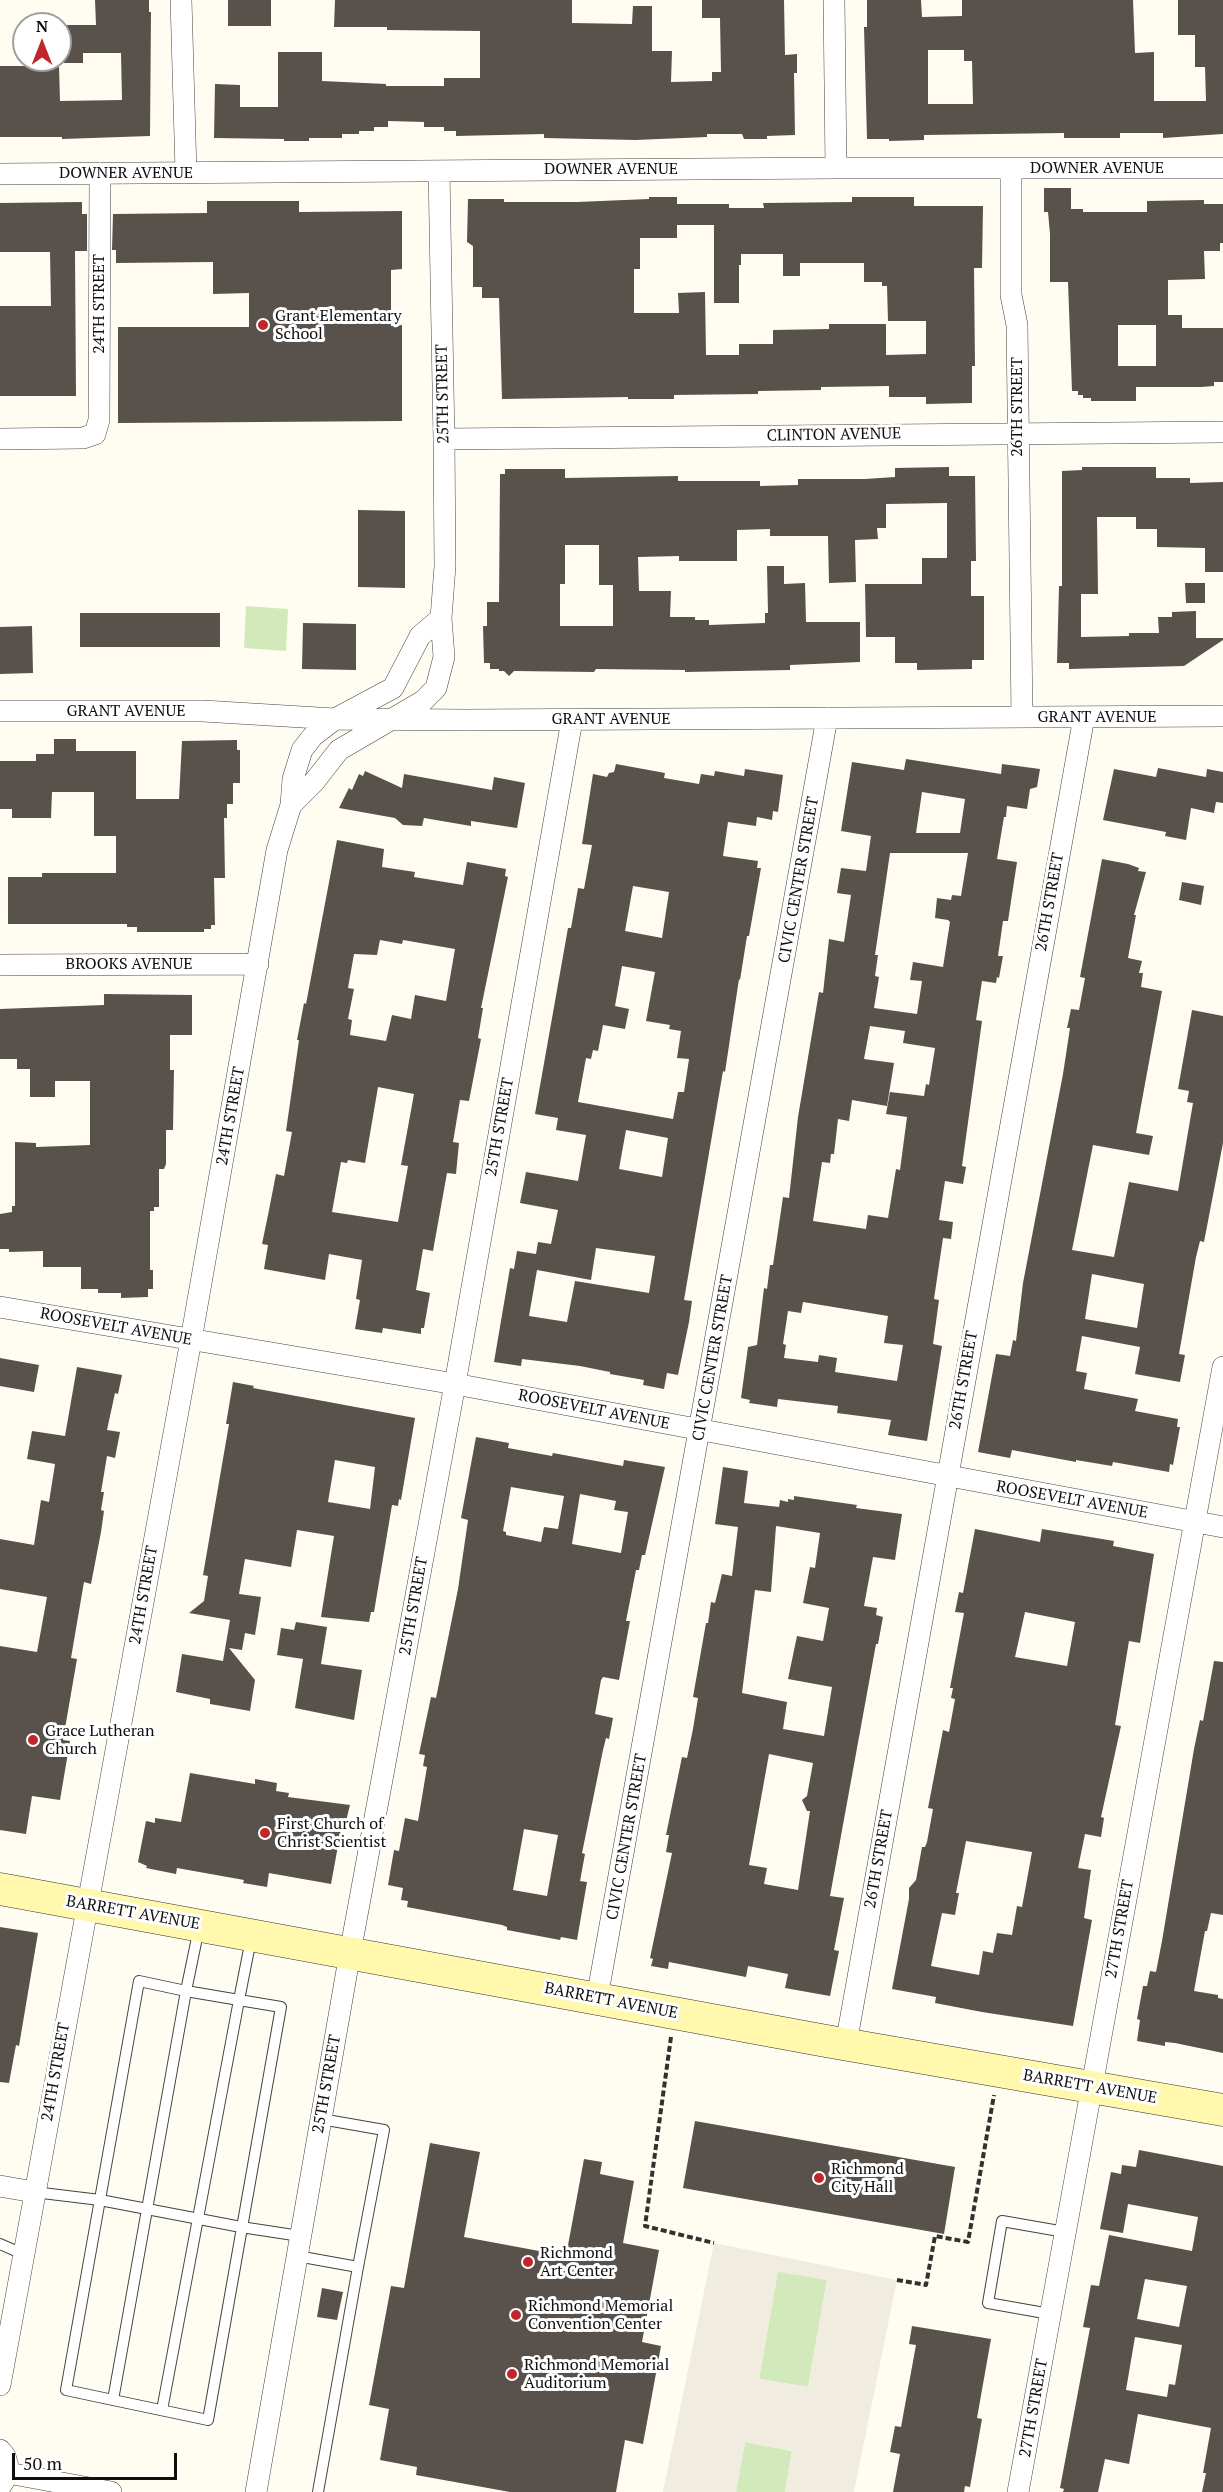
<!DOCTYPE html>
<html>
<head>
<meta charset="utf-8">
<style>
	body { margin:0 }
	#map { position:relative; width:1223px; height:2492px; overflow:hidden; background:#fffdf2; font-family:"PT Serif",serif }
	canvas { display:block }
	.north { position:absolute; left:12px; top:12px; width:60px; height:60px; box-sizing:border-box; background:#fff; border:2px solid #9f9f9f; border-radius:50%; rotate:0deg; font-size:16px; font-weight:700; line-height:24px; text-align:center; color:#0f0f0f }
	.north::after { content:''; display:block; margin:auto; width:21px; height:27px; background:#c1262a; clip-path:polygon(50% 0,100% 100%,50% 72%,0 100%) }
	.scale { position:absolute; left:12px; top:2453px; width:165px; height:27px; box-sizing:border-box; border:3px solid #0f0f0f; border-top:0; padding-left:8px; font-size:18px; line-height:21px; white-space:nowrap; color:#0f0f0f; -webkit-text-stroke:4px #fff; paint-order:stroke }
</style>
</head>
<body>
<div id="map">
<canvas width="1223" height="2492"></canvas>
<div class="north">N</div>
<div class="scale">50 m</div>
</div>
<script>
const context = document.querySelector('canvas').getContext('2d');
context.lineJoin = 'round';
function paint(path, color) { context.fillStyle = color; context.fill(path, 'evenodd'); }
const shape = rows => new Path2D(rows.map(r => 'M' + r).join(''));
function trace(path, color, width, dash) { context.strokeStyle = color; context.lineWidth = width; context.lineCap = dash ? 'butt' : 'round'; context.setLineDash(dash || []); context.stroke(path); }
function label(font, color, halo, rows, align = 'center') {
  context.font = font + ' "PT Serif",serif'; context.lineWidth = 6; context.setLineDash([]); context.textBaseline = 'middle'; context.strokeStyle = halo; context.fillStyle = color; for (const [text, x, y, turn = 0] of rows) {
    context.save(); context.translate(x, y); context.rotate((+turn || 0) * Math.PI / 180); context.textAlign = isNaN(turn) ? turn : align; if (halo) context.strokeText(text, 0, 0); context.fillText(text, 0, 0); context.restore();
  }
}
paint(shape([
	[246,606,288,609,286,651,244,648],
	[778,2271,827,2280,808,2387,759,2379],
	[745,2442,792,2451,785,2492,736,2492]
]), '#d2eabb');
paint(shape([
	[714,2243,897,2280,854,2492,785,2492,792,2451,745,2442,736,2492,663,2492],
	[778,2272,827,2280,808,2387,759,2379]
]), '#f0ece0');
paint(shape([
	[95,0,149,0,149,12,151,12,150,136,62,139,62,137,0,137,0,66,59,66,60,101,122,100,121,53,83,53,83,63,60,63,60,25,96,25],
	[228,0,271,0,271,26,228,26],
	[335,0,572,0,572,23,632,24,633,6,652,6,652,51,672,51,671,82,712,81,712,72,721,72,720,18,702,18,702,0,784,0,785,55,797,54,797,73,794,73,795,135,767,136,767,139,744,139,742,134,707,134,707,137,635,140,544,138,544,134,456,136,456,131,444,131,444,127,424,127,424,122,388,121,388,127,374,127,374,131,359,131,359,134,342,134,342,138,309,138,309,141,284,141,284,139,214,138,215,84,240,85,240,107,278,107,278,52,322,52,322,81,386,84,386,86,444,86,444,78,480,78,480,31,387,30,387,27,334,27],
	[867,0,921,0,922,17,962,16,962,0,1133,0,1135,53,1154,52,1154,101,1206,101,1205,67,1195,67,1195,35,1178,35,1178,0,1223,0,1223,134,1163,138,1163,133,1120,133,1120,138,1064,138,1064,133,924,135,924,140,889,141,889,139,867,139,864,27,867,27],
	[928,50,964,50,964,61,972,61,973,104,928,104],
	[1044,188,1071,188,1071,209,1083,209,1083,212,1147,212,1147,201,1204,200,1204,204,1223,204,1223,243,1220,243,1220,251,1204,251,1205,279,1168,280,1168,315,1182,315,1182,328,1223,328,1223,382,1214,382,1214,386,1201,387,1136,387,1136,401,1091,401,1091,398,1083,398,1083,395,1078,395,1078,391,1072,391,1068,282,1050,282,1050,234,1048,212,1044,212],
	[1118,325,1156,325,1156,366,1118,366],
	[649,197,677,197,677,204,729,204,729,208,764,208,763,203,852,202,852,197,914,197,914,206,983,206,982,268,974,268,975,366,972,366,972,403,926,404,926,397,889,397,889,386,821,387,821,390,758,391,758,394,674,395,674,399,628,399,628,397,502,399,499,298,482,298,482,287,473,287,473,246,467,242,468,199,504,199,504,202,577,202,649,199],
	[677,225,714,225,714,303,739,303,739,265,741,265,741,254,783,254,783,276,800,276,800,263,864,263,864,282,882,282,882,286,887,286,888,321,926,321,926,354,886,355,886,324,829,324,829,329,773,330,773,344,739,344,739,355,706,355,705,292,678,293,679,313,634,313,634,269,640,269,640,238,677,238],
	[207,201,299,201,299,212,402,211,402,269,391,270,391,326,402,325,402,421,118,423,118,327,249,327,249,293,213,294,213,262,116,263,116,250,112,250,113,214,207,213],
	[82,202,82,214,87,214,87,251,75,251,76,396,0,396,0,306,51,306,50,252,0,252,0,203],
	[949,467,949,476,975,476,976,561,971,561,971,596,984,596,984,660,972,660,972,669,917,670,917,663,895,663,895,637,866,637,865,584,922,584,922,558,947,558,947,503,886,504,886,528,877,528,878,539,855,540,856,582,829,583,828,536,770,536,770,529,737,530,737,561,679,561,679,556,638,557,639,591,671,591,670,617,695,617,695,620,709,620,709,625,765,623,765,613,768,613,767,566,784,566,784,584,805,583,806,622,860,622,860,662,790,665,790,670,685,672,685,670,596,669,594,672,514,671,509,676,504,671,499,671,499,669,490,669,490,663,484,663,483,626,487,626,487,602,499,602,500,474,505,474,505,469,565,469,565,478,678,476,678,481,760,481,760,486,798,485,798,479,865,479,895,477,895,468],
	[565,545,599,545,599,585,613,585,613,626,560,626,560,584,565,584],
	[1082,467,1156,467,1156,478,1190,478,1190,483,1223,482,1223,572,1205,572,1205,548,1157,547,1157,529,1136,529,1136,517,1097,517,1098,594,1081,594,1081,637,1129,636,1129,633,1159,633,1158,617,1172,617,1172,612,1196,611,1196,638,1223,638,1223,640,1184,666,1069,669,1069,663,1057,663,1059,586,1062,586,1062,471,1082,470],
	[358,510,405,511,405,588,358,587],
	[1185,583,1205,583,1205,603,1186,603],
	[80,613,220,613,220,647,80,647],
	[303,623,356,624,356,670,302,669],
	[32,626,33,673,0,674,0,627],
	[54,739,76,739,76,751,136,751,136,799,179,799,182,741,237,740,237,750,240,750,240,783,233,783,233,804,227,804,227,818,224,818,225,878,214,878,215,925,211,925,211,929,204,929,204,932,137,932,137,927,127,927,127,924,8,924,8,877,42,877,42,873,116,873,116,836,94,836,94,792,52,792,51,818,12,818,12,809,0,809,0,761,36,761,36,754,54,754],
	[906,759,1001,774,1002,764,1040,769,1037,787,1030,789,1027,809,1007,806,1006,817,1004,817,997,859,1017,862,1008,921,1003,921,998,956,1003,956,999,978,997,977,996,983,982,981,976,1020,982,1021,962,1166,966,1167,963,1184,945,1181,939,1220,953,1222,951,1239,943,1238,934,1299,939,1300,933,1344,942,1346,927,1441,888,1435,891,1420,837,1413,838,1406,778,1399,777,1407,749,1403,750,1400,741,1398,748,1347,757,1345,764,1288,767,1289,770,1265,773,1265,783,1197,789,1198,798,1117,819,992,823,993,829,939,844,942,851,895,837,893,841,868,866,871,871,836,841,831,852,762,904,770],
	[922,792,965,799,960,833,916,833],
	[890,853,968,853,961,896,952,895,951,900,937,898,935,918,948,920,950,922,943,967,913,962,910,980,922,981,917,1014,874,1008,879,977,875,976,878,955,875,955],
	[870,1026,905,1031,903,1043,935,1048,929,1085,926,1084,924,1096,890,1092,886,1114,907,1117,900,1170,896,1169,888,1218,868,1215,866,1229,813,1221,822,1162,830,1163,831,1154,834,1154,838,1119,849,1121,852,1100,887,1106,894,1063,864,1059],
	[803,1302,888,1316,884,1343,903,1345,897,1381,835,1372,837,1358,819,1355,818,1362,784,1358,786,1345,783,1344,788,1311,801,1313],
	[616,764,665,773,664,778,699,784,701,774,714,776,715,771,744,776,745,769,783,775,778,812,773,811,772,820,757,817,756,826,728,822,723,856,758,861,757,868,761,868,749,936,747,936,740,980,739,979,725,1072,723,1071,684,1300,692,1301,689,1322,678,1375,667,1373,664,1389,643,1385,644,1380,610,1374,610,1372,580,1366,522,1359,521,1366,494,1362,510,1268,514,1269,517,1251,536,1254,538,1242,551,1244,558,1210,520,1203,526,1172,578,1181,586,1135,556,1130,558,1118,535,1114,568,928,571,928,578,888,584,889,592,845,582,844,593,774,607,777,609,773,614,772],
	[633,886,669,892,662,938,625,931],
	[622,966,655,972,646,1021,670,1025,669,1029,681,1031,677,1058,689,1059,684,1092,678,1092,673,1119,578,1102,586,1058,591,1059,593,1050,598,1051,603,1025,625,1029,629,1009,615,1006],
	[626,1130,668,1138,662,1177,619,1169],
	[596,1248,655,1256,649,1293,575,1281,567,1322,529,1316,537,1270,591,1280],
	[1158,768,1206,777,1207,769,1223,772,1223,803,1216,802,1214,813,1191,808,1186,840,1165,836,1166,832,1103,820,1114,769,1156,777],
	[365,771,402,788,404,774,492,790,494,777,525,783,517,828,471,821,471,826,424,818,422,826,403,825,395,818,339,808,349,788,352,790,359,774,363,776],
	[337,840,384,849,382,867,415,872,414,877,463,885,467,862,506,869,505,876,508,877,481,1008,483,1008,478,1038,481,1039,469,1101,460,1100,453,1142,459,1143,456,1174,447,1173,433,1251,423,1249,416,1290,430,1293,424,1328,421,1328,421,1334,383,1328,382,1333,355,1329,360,1300,356,1299,362,1260,329,1254,325,1280,264,1269,268,1245,262,1244,268,1215,276,1174,284,1176,292,1132,286,1131,299,1040,297,1040,304,1003,306,1004],
	[380,940,402,944,403,940,455,949,446,1001,415,995,411,1019,392,1015,386,1041,350,1035,352,1020,348,1019,354,989,348,988,354,954,377,955],
	[378,1087,414,1094,401,1165,408,1166,398,1222,332,1212,341,1162,347,1163,348,1160,365,1163],
	[1102,859,1128,864,1139,868,1138,871,1146,872,1134,915,1136,915,1128,958,1142,961,1139,973,1143,973,1141,987,1162,991,1136,1133,1153,1136,1149,1155,1093,1145,1072,1250,1114,1257,1129,1182,1178,1191,1193,1103,1187,1102,1189,1091,1178,1089,1192,1010,1223,1016,1223,1143,1204,1242,1200,1241,1196,1257,1179,1354,1185,1355,1180,1382,1135,1374,1140,1347,1082,1336,1076,1371,1087,1373,1084,1389,1138,1399,1135,1411,1178,1419,1177,1427,1180,1427,1173,1465,1170,1464,1169,1472,1113,1462,1112,1466,1076,1460,1076,1462,1012,1450,1010,1458,978,1452,996,1354,1010,1356,1013,1340,1016,1341,1023,1283,1063,1074,1070,1028,1067,1028,1071,1009,1079,1010,1085,978,1080,977],
	[1092,1274,1144,1284,1137,1328,1085,1319],
	[1182,882,1204,886,1201,905,1179,900],
	[104,994,192,995,192,1035,170,1035,170,1070,174,1070,173,1130,166,1130,166,1164,164,1169,159,1169,159,1207,154,1207,154,1211,150,1211,150,1270,153,1270,153,1289,148,1289,148,1297,121,1298,121,1293,98,1293,98,1289,81,1289,81,1267,43,1267,43,1251,9,1252,9,1249,0,1249,0,1214,12,1212,12,1206,15,1206,15,1142,36,1143,36,1147,90,1145,90,1081,55,1081,55,1097,30,1097,30,1069,17,1069,17,1059,0,1059,0,1009,104,1005],
	[0,1358,39,1365,34,1392,0,1386],
	[77,1367,122,1375,118,1394,115,1393,107,1430,120,1432,115,1458,107,1456,101,1492,104,1492,101,1510,104,1511,101,1532,91,1584,84,1582,71,1658,77,1659,63,1740,70,1741,60,1800,32,1796,26,1834,0,1830,0,1646,37,1652,47,1597,0,1589,0,1539,34,1545,41,1500,49,1502,55,1464,27,1459,32,1431,65,1436],
	[233,1382,254,1386,253,1388,415,1418,401,1500,399,1499,398,1506,392,1505,374,1612,371,1612,369,1622,321,1617,334,1536,297,1530,291,1567,245,1559,239,1594,261,1597,255,1635,245,1633,242,1650,229,1648,255,1680,250,1711,210,1704,210,1699,176,1692,182,1654,223,1661,230,1620,189,1613,204,1601,208,1576,203,1575,229,1424,226,1424],
	[335,1460,375,1467,370,1509,328,1502],
	[476,1437,509,1443,508,1448,552,1456,553,1453,623,1466,624,1460,665,1467,645,1555,642,1555,639,1570,636,1570,626,1621,630,1621,619,1680,603,1677,601,1680,595,1714,613,1718,609,1739,606,1738,603,1750,582,1853,585,1854,580,1881,587,1882,577,1940,561,1937,560,1940,507,1930,507,1927,502,1925,407,1907,408,1901,401,1900,403,1888,388,1885,394,1850,399,1851,405,1818,418,1821,427,1767,423,1766,425,1755,419,1754,431,1697,436,1698,458,1589,468,1520,461,1518],
	[511,1487,564,1496,558,1529,544,1527,541,1542,506,1535,506,1532,503,1531],
	[580,1494,616,1501,614,1510,628,1512,621,1553,572,1544],
	[524,1829,558,1835,547,1896,513,1890],
	[723,1467,748,1471,744,1503,779,1507,780,1500,788,1502,788,1499,794,1500,794,1496,857,1505,856,1508,902,1514,895,1560,873,1557,864,1606,877,1608,876,1615,883,1617,878,1644,876,1644,830,1896,844,1898,834,1950,839,1951,830,1996,785,1988,788,1974,748,1966,746,1977,669,1962,668,1969,651,1966,653,1959,650,1958,672,1853,666,1852,669,1835,666,1835,682,1757,687,1758,693,1729,698,1698,693,1697,706,1623,708,1623,711,1602,715,1603,722,1574,732,1576,738,1527,715,1524],
	[776,1526,820,1533,815,1568,810,1567,803,1603,829,1608,823,1641,797,1636,788,1679,832,1687,824,1736,783,1729,787,1702,742,1693,755,1590,771,1592],
	[769,1754,813,1763,807,1796,802,1800,807,1811,810,1811,798,1890,764,1884,767,1868,749,1865],
	[975,1529,1040,1542,1042,1529,1114,1541,1113,1546,1154,1554,1140,1643,1129,1641,1115,1725,1121,1726,1101,1817,1104,1818,1101,1837,1085,1834,1078,1868,1091,1870,1084,1918,1092,1920,1073,2026,982,2012,935,2003,936,1997,892,1989,909,1899,909,1888,916,1880,922,1847,925,1847,927,1842,933,1809,928,1808,943,1730,949,1732,955,1699,951,1698,953,1688,950,1688,964,1613,955,1612,959,1592,963,1593],
	[1025,1612,1075,1622,1067,1666,1015,1657],
	[966,1841,1032,1852,1022,1907,1017,1906,1012,1935,997,1933,993,1953,983,1951,979,1975,931,1966,942,1913,955,1915,959,1893,956,1893],
	[296,1622,327,1627,321,1664,362,1670,354,1720,295,1708,303,1659,277,1655,281,1628,294,1630],
	[1214,1661,1223,1662,1223,1915,1211,1913,1207,1931,1205,1931,1194,1991,1218,1995,1218,1998,1223,1999,1223,2053,1175,2043,1165,2042,1165,2046,1137,2041,1140,2020,1137,2019,1143,1986,1147,1986,1150,1971,1156,1972,1162,1941,1194,1749,1200,1720,1203,1721],
	[190,1773,255,1784,255,1779,277,1783,276,1791,289,1793,288,1797,350,1805,345,1825,342,1824,331,1884,269,1873,267,1887,243,1883,244,1880,177,1868,176,1874,146,1868,147,1866,138,1862,146,1821,155,1823,155,1818,181,1822],
	[0,1927,38,1933,19,2046,16,2045,9,2083,0,2082],
	[695,2121,955,2167,944,2234,683,2188],
	[430,2143,480,2152,464,2237,566,2256,584,2159,602,2162,600,2174,634,2181,623,2243,659,2250,642,2342,661,2346,643,2444,625,2440,616,2492,510,2492,416,2475,417,2467,380,2460,389,2409,369,2405,391,2286,404,2288],
	[1139,2150,1223,2166,1223,2492,1202,2492,1206,2473,1203,2473,1211,2428,1138,2414,1129,2464,1105,2459,1098,2492,1063,2492,1064,2489,1060,2488,1090,2328,1083,2327,1091,2285,1099,2286,1109,2235,1192,2251,1198,2217,1128,2204,1123,2233,1100,2229,1111,2172,1121,2174,1122,2165,1136,2167],
	[1145,2279,1187,2286,1179,2327,1137,2319],
	[1135,2337,1182,2345,1175,2385,1169,2384,1167,2397,1126,2390],
	[322,2288,343,2292,337,2320,317,2317],
	[912,2326,991,2339,977,2418,982,2419,970,2487,965,2486,964,2492,893,2492,900,2454,890,2452,895,2426,901,2427,916,2345,909,2344]
]), '#58514c');
const lane = shape([
	[199,1928,186,1991,239,2000,251,1939],
	[321,2119,384,2130,358,2267],
	[34,2192,100,2200,241,2227,300,2236],
	[0,2244,23,2254],
	[297,2256,358,2267,318,2492],
	[1050,2314,988,2303,1002,2221,1065,2232],
	[113,2400,186,1991,139,1981,66,2390,113,2400,208,2420,281,2007,239,2000,162,2410]
]);
const street = shape([
	[181,0,186,173],
	[834,0,836,168],
	[1011,169,1011,295,1017,325,1022,717],
	[0,174,836,168,1223,168],
	[0,439,83,438,95,434,99,420,100,173],
	[444,439,1223,432],
	[0,711,203,711,335,719,466,720,1223,716],
	[291,805,314,782,339,750,423,701,436,688,444,657,441,618,445,566,444,439,439,171],
	[0,965,258,964],
	[0,1307,455,1384,1223,1527],
	[597,1998,827,718],
	[846,2044,1084,717],
	[0,2186,34,2192],
	[0,2385,191,1340,277,850,291,805,293,779,302,750,313,736,335,719,393,688,420,636,441,618],
	[0,2450,5,2456,9,2470,7,2476,0,2487],
	[8,2473,111,2492],
	[256,2492,350,1953,455,1384,572,720],
	[1018,2492,1223,1367]
]);
const secondary = shape([
	[0,1889,826,2041,1223,2110]
]);
trace(lane, '#424242', 12);
trace(street, '#424242', 22);
trace(secondary, '#313131', 33);
trace(shape([
	[671,2037,645,2226,714,2243],
	[897,2280,926,2285,935,2236,968,2242,994,2095]
]), '#313131', 4, [6, 3]);
trace(lane, '#fff', 10);
trace(street, '#fff', 21);
trace(secondary, '#fff8ad', 32);
for (const [x, y, r, color] of [
	[263,325,6,"#c1262a"],
	[33,1740,6,"#c1262a"],
	[265,1833,6,"#c1262a"],
	[819,2178,6,"#c1262a"],
	[528,2262,6,"#c1262a"],
	[516,2315,6,"#c1262a"],
	[512,2374,6,"#c1262a"]
]) { const dot = new Path2D(); dot.arc(x, y, r, 0, 2 * Math.PI); context.fillStyle = color; context.fill(dot); trace(dot, '#fff', 2); }
label('16px', '#0f0f0f', '#fff', [
	["DOWNER AVENUE",1097,168],
	["DOWNER AVENUE",611,169],
	["DOWNER AVENUE",126,173],
	["24TH STREET",99,304,-90],
	["25TH STREET",443,394,-91],
	["26TH STREET",1017,407,-90],
	["CLINTON AVENUE",834,435,-1],
	["GRANT AVENUE",126,711],
	["GRANT AVENUE",1097,717],
	["GRANT AVENUE",611,719],
	["CIVIC CENTER STREET",799,880,-80],
	["26TH STREET",1050,902,-80],
	["BROOKS AVENUE",129,964],
	["24TH STREET",231,1116,-80],
	["25TH STREET",500,1127,-80],
	["ROOSEVELT AVENUE",116,1327,10],
	["CIVIC CENTER STREET",713,1358,-80],
	["26TH STREET",964,1380,-80],
	["ROOSEVELT AVENUE",594,1410,11],
	["ROOSEVELT AVENUE",1072,1500,10],
	["24TH STREET",144,1595,-80],
	["25TH STREET",414,1606,-80],
	["CIVIC CENTER STREET",627,1837,-80],
	["26TH STREET",879,1859,-80],
	["BARRETT AVENUE",133,1913,10],
	["27TH STREET",1120,1929,-80],
	["BARRETT AVENUE",611,2001,11],
	["24TH STREET",56,2072,-80],
	["25TH STREET",327,2084,-80],
	["BARRETT AVENUE",1090,2087,10],
	["27TH STREET",1034,2408,-80]
]);
label('16px', '#0f0f0f', '#fff', [
	["Grant Elementary",275,316],
	["School",275,334],
	["Grace Lutheran",45,1731],
	["Church",45,1749],
	["First Church of",277,1824],
	["Christ Scientist",277,1842],
	["Richmond",831,2169],
	["City Hall",831,2187],
	["Richmond",540,2253],
	["Art Center",540,2271],
	["Richmond Memorial",528,2306],
	["Convention Center",528,2324],
	["Richmond Memorial",524,2365],
	["Auditorium",524,2383]
], 'left');
</script>
</body>
</html>
